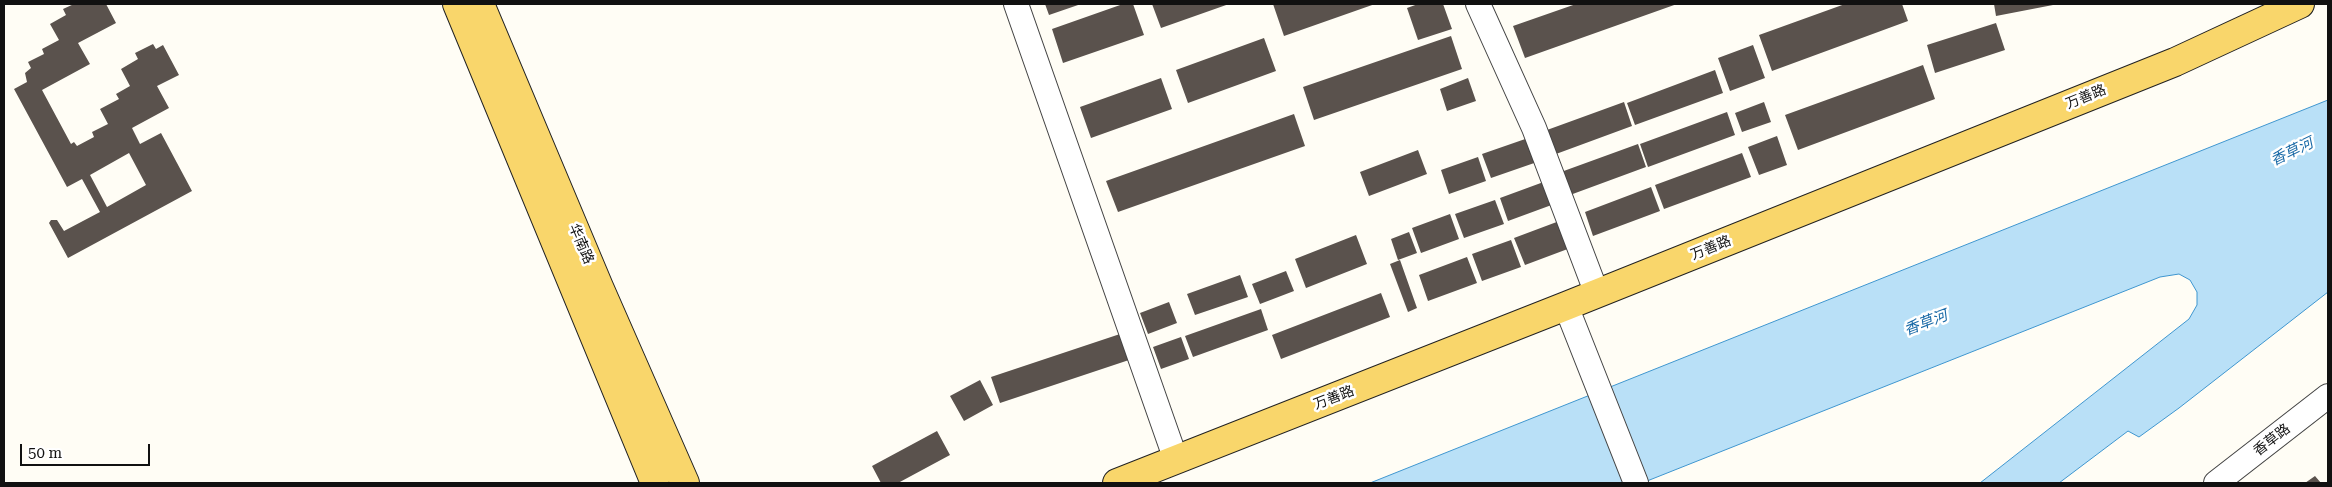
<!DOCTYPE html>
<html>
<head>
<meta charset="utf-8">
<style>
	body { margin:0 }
	#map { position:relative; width:2332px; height:487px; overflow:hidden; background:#fffdf5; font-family:"Roboto Serif",serif }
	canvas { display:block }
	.frame { position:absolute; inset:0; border:5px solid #111; pointer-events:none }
	.scale { position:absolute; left:20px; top:444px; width:130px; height:22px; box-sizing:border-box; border:2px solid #111; border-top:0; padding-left:6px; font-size:15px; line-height:18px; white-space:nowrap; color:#111; -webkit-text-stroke:4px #fff; paint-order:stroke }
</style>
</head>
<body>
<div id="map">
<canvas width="2332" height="487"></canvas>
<div class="frame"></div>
<div class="scale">50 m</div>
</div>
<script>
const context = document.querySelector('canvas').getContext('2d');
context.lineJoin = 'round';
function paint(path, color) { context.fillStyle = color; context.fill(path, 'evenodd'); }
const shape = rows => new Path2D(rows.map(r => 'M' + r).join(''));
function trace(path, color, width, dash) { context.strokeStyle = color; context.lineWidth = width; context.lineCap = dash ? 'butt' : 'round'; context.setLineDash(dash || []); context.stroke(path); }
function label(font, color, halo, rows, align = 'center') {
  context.font = font + ' "Roboto Serif","Noto Sans SC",serif'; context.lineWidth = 5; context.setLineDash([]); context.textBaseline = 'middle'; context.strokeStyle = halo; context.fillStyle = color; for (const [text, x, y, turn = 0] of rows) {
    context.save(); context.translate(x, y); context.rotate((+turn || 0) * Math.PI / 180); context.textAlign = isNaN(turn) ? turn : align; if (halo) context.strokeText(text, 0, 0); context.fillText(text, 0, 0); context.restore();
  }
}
const water = shape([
	[2328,100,2328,292,2179,408,2139,437,2128,431,2059,483,1980,483,2189,319,2197,305,2197,292,2190,280,2179,274,2160,277,1642,483,1370,483,2328,100]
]);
paint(water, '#b9e0f7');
trace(water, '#3f96cf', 1);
paint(shape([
	[74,4,106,4,116,23,78,43,90,64,42,90,71,144,74,142,77,146,94,137,92,132,108,124,100,109,119,99,116,94,130,86,121,69,138,59,135,53,153,44,156,49,163,45,179,75,157,86,169,108,132,128,140,144,161,133,192,191,68,258,49,223,51,220,57,220,64,231,100,212,82,179,67,187,14,89,27,82,25,73,31,68,28,62,44,54,42,49,59,40,50,24,66,15,63,9],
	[129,153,146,185,107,207,90,175],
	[1045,4,1081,4,1049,15],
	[1123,4,1133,4,1144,35,1063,63,1052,29],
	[1152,4,1229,4,1161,28],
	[1273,4,1375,4,1284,36],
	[1418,4,1443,4,1452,29,1418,40,1407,8],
	[1576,4,1677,4,1525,58,1513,26],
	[1845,4,1902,4,1908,21,1772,71,1759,35],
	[1994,4,2053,4,2053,5,1996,16],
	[1996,23,2005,50,1935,73,1927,45],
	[1451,36,1462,69,1314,120,1303,87],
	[1264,38,1276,71,1188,103,1176,70],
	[1753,45,1765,78,1730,91,1718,58],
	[1923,65,1935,99,1798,150,1785,115],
	[1715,70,1723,93,1635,125,1627,103],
	[1161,78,1172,109,1091,138,1080,107],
	[1468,78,1476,101,1447,111,1440,89],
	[1624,102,1632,126,1556,154,1547,130],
	[1764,102,1771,122,1742,132,1735,113],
	[1727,112,1735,135,1648,167,1640,144],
	[1294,114,1305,146,1118,212,1106,181],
	[1777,136,1787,165,1759,175,1748,147],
	[1531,137,1540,161,1491,178,1482,154],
	[1638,144,1646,167,1570,195,1561,172],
	[1418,150,1427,174,1369,196,1360,172],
	[1742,153,1751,177,1664,209,1655,185],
	[1478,157,1486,181,1449,194,1441,170],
	[1549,180,1557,203,1508,221,1500,198],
	[1651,187,1660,211,1593,236,1585,212],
	[1495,200,1504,224,1464,238,1455,214],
	[1450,214,1459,239,1421,253,1412,228],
	[1562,220,1573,247,1525,265,1514,238],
	[1409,232,1417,253,1398,260,1391,239],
	[1356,235,1367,264,1306,288,1295,259],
	[1511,240,1521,267,1482,281,1472,254],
	[1467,257,1477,283,1428,301,1419,275],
	[1400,260,1417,308,1408,312,1390,264],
	[1286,271,1294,291,1260,304,1252,284],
	[1240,275,1248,297,1195,315,1187,294],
	[1381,293,1390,317,1281,359,1272,335],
	[1169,302,1177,323,1148,334,1140,313],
	[1261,309,1268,330,1193,357,1185,336],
	[1129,331,1138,357,1000,403,991,377],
	[1181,337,1189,359,1161,369,1153,347],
	[980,380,993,405,964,421,950,396],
	[937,431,950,455,898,483,881,483,872,466],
	[2315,476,2321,483,2305,483]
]), '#5a524d');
const minor = shape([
	[1016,4,1176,460],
	[1478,4,1534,128,1597,294],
	[1566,306,1636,483],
	[2216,483,2328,396]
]);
const major = shape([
	[457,4,655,483],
	[480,4,599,287,685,483],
	[1117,483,1566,306,2175,62,2300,4]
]);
trace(minor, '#444', 26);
trace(major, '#222', 30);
trace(minor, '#fff', 24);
trace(major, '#f9d66b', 28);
label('14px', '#111', '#fff', [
	["万善路",2086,97,-22],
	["华南路",581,244,67],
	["万善路",1711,248,-22],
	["万善路",1334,398,-21],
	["香草路",2272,440,-38]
]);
label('italic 15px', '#1768a6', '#fff', [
	["香草河",2292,152,-26],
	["香草河",1926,323,-21]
]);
</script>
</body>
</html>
